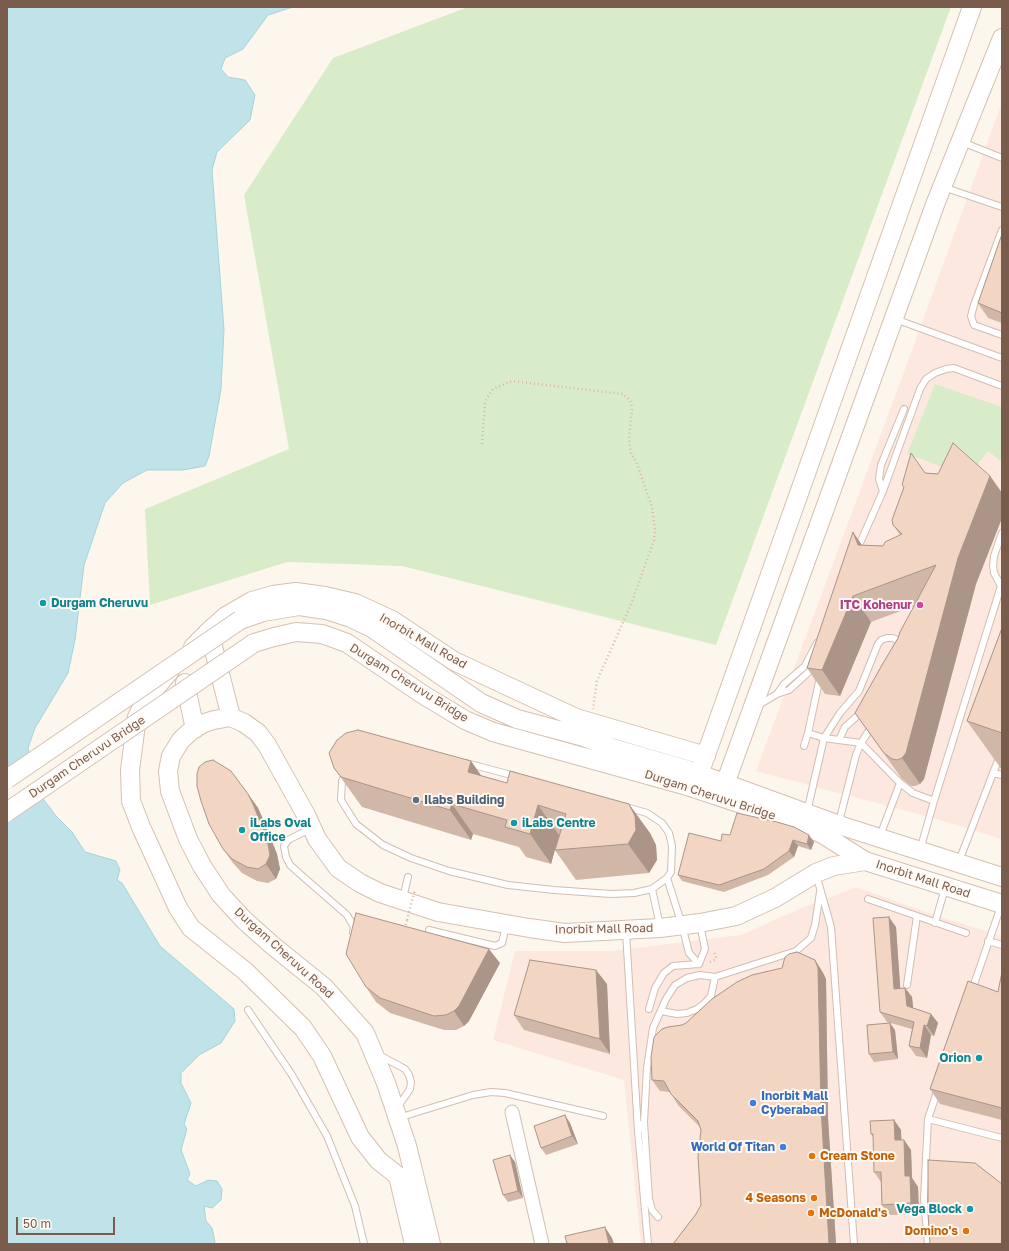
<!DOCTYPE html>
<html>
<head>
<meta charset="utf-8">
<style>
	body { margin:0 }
	#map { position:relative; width:1009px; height:1251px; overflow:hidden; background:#fdf6ec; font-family:"Golos Text",sans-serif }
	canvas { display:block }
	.frame { position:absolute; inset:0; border:8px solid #7a5c4d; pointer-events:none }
	.scale { position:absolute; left:16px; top:1217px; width:99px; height:18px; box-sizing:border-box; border:2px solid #7a5c4d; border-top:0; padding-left:5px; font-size:12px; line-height:14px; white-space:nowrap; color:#7a5c4d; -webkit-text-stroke:3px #fffaf3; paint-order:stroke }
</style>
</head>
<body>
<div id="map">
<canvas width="1009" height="1251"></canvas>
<div class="frame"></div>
<div class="scale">50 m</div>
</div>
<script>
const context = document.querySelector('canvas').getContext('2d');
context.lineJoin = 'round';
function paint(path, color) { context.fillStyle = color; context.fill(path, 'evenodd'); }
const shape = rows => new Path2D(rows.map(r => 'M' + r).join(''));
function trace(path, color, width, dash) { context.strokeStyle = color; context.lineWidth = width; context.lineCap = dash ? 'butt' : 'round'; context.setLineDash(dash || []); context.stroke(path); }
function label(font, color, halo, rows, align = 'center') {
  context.font = font + ' "Golos Text",sans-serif'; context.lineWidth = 4; context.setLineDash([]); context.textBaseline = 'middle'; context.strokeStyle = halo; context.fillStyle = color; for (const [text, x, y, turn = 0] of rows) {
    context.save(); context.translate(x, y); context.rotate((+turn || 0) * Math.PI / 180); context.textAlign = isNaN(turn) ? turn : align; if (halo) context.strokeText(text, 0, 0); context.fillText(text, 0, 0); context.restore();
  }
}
paint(shape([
	[1002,102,1002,839,933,818,756,771,911,353],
	[856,887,937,916,1002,936,1002,1244,641,1244,624,1080,493,1040,515,951,612,951,741,935,799,909]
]), '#fde8e0');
paint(shape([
	[468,7,951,7,716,645,402,566,287,562,150,605,145,509,289,449,244,195,333,58],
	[935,384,1002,407,1002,462,988,451,976,466,940,466,907,454]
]), '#d8ecc9');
const water = shape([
	[7,7,293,7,268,15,243,49,225,58,221,69,228,77,245,80,255,95,250,120,217,152,212,170,224,330,221,389,209,456,205,466,183,470,147,470,123,483,105,503,84,565,75,640,68,673,35,728,28,748,31,775,41,796,56,816,72,832,85,852,116,861,120,870,117,880,122,883,160,946,234,1009,235,1021,221,1043,199,1055,181,1073,181,1083,191,1103,184,1124,187,1129,181,1150,190,1174,187,1180,196,1186,208,1180,217,1181,222,1189,221,1200,212,1208,204,1206,206,1221,212,1228,215,1242,212,1244,7,1244,7,7]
]);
paint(water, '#bfe3e8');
trace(water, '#a5d3da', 1);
paint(shape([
	[31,758,33,774,45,798,7,823,7,774]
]), '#fdf6ec');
const lane = shape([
	[962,142,1002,158],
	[943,187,1002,207],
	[1002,230,974,305,971,316,974,325,1002,335],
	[895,319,1002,358],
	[883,491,879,479,881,465,904,409],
	[857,550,883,491,920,389,926,379,935,373,946,369,954,368,1002,386],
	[820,677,808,733,824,738,861,743,900,783,913,793,934,801],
	[777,694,789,690,812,669],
	[757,706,777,694,784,684,805,666,817,643],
	[839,740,845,727,863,711],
	[804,746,808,733],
	[466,763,515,776],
	[345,773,342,781,341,800,356,824,383,845,411,858,449,871,508,885,554,890,611,894,634,893,652,889],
	[993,773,1002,775],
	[626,807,647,813,662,823,669,833,672,846,671,872,667,878,652,889,660,926],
	[807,812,824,738,840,713,859,691,878,644,881,640,887,638,893,638,904,644],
	[839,822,856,755,861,743,872,726],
	[310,829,288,840,284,846,286,857,290,865,300,874,347,915,354,927,353,932],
	[880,836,900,783],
	[920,850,934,801,1001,586,994,573,993,566,994,556,1002,533],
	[959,861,1002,750],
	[816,874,831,927,854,1244],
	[667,878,682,925,689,953,699,964,705,949,700,924],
	[403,898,408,877],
	[868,899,966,933],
	[935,923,945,888],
	[429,930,495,946,502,943,506,926],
	[626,932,638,1131,648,1244],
	[988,941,1002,945],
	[907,985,917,916],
	[972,990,1001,906],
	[649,1009,655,988,664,973,673,966,699,964],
	[248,1010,292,1075,327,1136,355,1206,364,1244],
	[661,1011,677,1014,687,1013,697,1009,704,1004,711,996,715,977],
	[379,1055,405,1069,409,1075,411,1082,410,1089,397,1108],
	[398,1118,473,1095,491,1092,505,1093,603,1116],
	[928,1119,1002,1138],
	[644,1122,649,1199,652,1210,658,1217],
	[638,1131,644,1122,647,1068,653,1028,666,999,675,985,687,978,700,975,715,977,796,951,811,938,815,925,820,892],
	[928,1244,924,1199,928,1119,938,1089]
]);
const street = shape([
	[512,1112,542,1244]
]);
const secondary = shape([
	[240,620,263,612,299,606,326,610,351,618,372,628,481,703,517,719,584,737,612,748,688,770,839,825,1002,877],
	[209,631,231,717],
	[254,643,274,637,296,632,322,634,347,643,422,694,465,720,493,732,684,785,802,824,824,835,865,861],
	[193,647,209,631,226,616,252,601,273,595,296,592,325,596,355,603,392,620,454,661,576,718,706,756],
	[170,671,146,699,137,717,130,770,131,801,141,827,178,908,191,928,245,971,303,1028,322,1056,360,1137,378,1160,398,1176,414,1244],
	[185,683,195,729],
	[702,766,972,7],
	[725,784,936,202,1002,38],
	[431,1244,407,1146,386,1083,365,1033,324,987,272,945,244,920,221,895,202,866,188,839,170,791,168,771,171,756,181,740,192,730,204,723,214,720,231,717,244,723,258,733,267,745,306,815,317,839,338,868,360,883,380,893,438,912,529,928,565,933,660,928,700,923,736,916,775,898,816,873,834,866,865,861,1002,904]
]);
trace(lane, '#d1beb0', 8);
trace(street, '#d1beb0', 15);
trace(secondary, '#d6c0b0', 20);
trace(shape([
	[482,444,485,403,487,398,493,389,512,381,623,394,630,400,632,407,629,439,631,454,636,461,652,507,655,529,654,540,632,602,597,681,593,709],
	[405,929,407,920],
	[710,962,715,960,716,958,714,951]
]), '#d9b8a5', 2.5, [1, 3]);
trace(lane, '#fff', 6);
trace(street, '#fff', 13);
trace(secondary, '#fff', 18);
const secondaryBridge = shape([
	[7,779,240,620],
	[7,812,254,643]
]);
trace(secondaryBridge, '#d6c0b0', 20, []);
trace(shape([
	[407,920,415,889]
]), '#d9b8a5', 2.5, [1, 3]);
trace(secondaryBridge, '#fff', 18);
paint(shape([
	[1002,234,1002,323,988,318,978,303],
	[925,473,990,476,1002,493,1002,518,976,584,924,779,920,784,915,786,911,786,902,779,855,713,898,638,914,606,871,622,840,696,825,694,807,668,862,545,883,546,900,535,893,525,904,488,902,485],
	[1002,628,1002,770,967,721],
	[471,761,481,776,650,833,656,845,657,860,649,873,576,880,555,850,559,835,551,864,526,857,519,847,473,834,471,840,362,807,334,768],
	[248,794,258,808,263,819,277,854,280,869,276,879,268,883,257,881,242,873,233,863,223,849],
	[730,835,814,842,811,850,798,846,794,857,768,875,724,892,682,881,678,875,721,841],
	[896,927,900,988,905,988,912,997,913,1008,931,1014,938,1023,934,1036,931,1035,927,1058,916,1056,909,1046,912,1029,887,1022,880,1012],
	[500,963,469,1021,464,1026,456,1030,444,1030,390,1013,376,1002,366,987],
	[822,971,826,979,828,1118,836,1244,673,1244,696,1214,701,1205,701,1130,700,1127,678,1105,670,1092,660,1091,652,1080,682,1025],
	[1002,972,1002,1120,940,1104,930,1089,998,992],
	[607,984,610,1054,524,1030,514,1015],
	[895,1030,898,1059,874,1062,869,1054],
	[894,1120,901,1130,901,1140,904,1140,911,1150,912,1178,918,1187,919,1214,890,1215,882,1205,881,1182,874,1172,874,1138,871,1134],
	[570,1123,578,1144,546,1155,541,1148],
	[515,1162,523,1198,508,1202,503,1195]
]), '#d1b7a8');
paint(shape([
	[990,476,1002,493,1002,518,976,584,924,779,920,784,902,758,958,558],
	[853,532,871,558,858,545],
	[853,596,871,622,840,696,822,670],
	[471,761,492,791,468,772],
	[248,794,258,808,263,819,277,854,280,869,276,879,266,864],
	[452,804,473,834,471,840,450,810],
	[629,804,650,833,656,845,657,860,649,873,628,844],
	[538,805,559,835,551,864,530,834],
	[809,835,814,842,811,850,807,844],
	[793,840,798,846,794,857,789,851],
	[889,917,896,927,901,998,894,989],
	[489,949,500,963,469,1021,464,1026,454,1011],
	[815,960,822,971,826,979,828,1118,836,1244,829,1244,821,1107],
	[596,970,607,984,610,1054,600,1039],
	[905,988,912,997,914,1016,907,1006],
	[931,1014,938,1023,934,1036,927,1026],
	[890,1023,895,1030,898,1059,893,1052],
	[924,1025,931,1035,927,1058,920,1048],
	[565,1115,570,1123,578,1144,572,1136],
	[894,1120,901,1130,902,1150,895,1140],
	[904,1140,911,1150,912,1178,918,1187,919,1214,911,1203,905,1176],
	[510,1155,515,1162,523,1198,518,1191],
	[605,1227,612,1238,614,1244,609,1244]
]), '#aa9588');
const building = shape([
	[1002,234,1002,313,978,303,1002,234],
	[953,443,990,476,958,558,906,753,902,758,897,760,892,759,884,753,855,713,882,665,898,638,900,632,936,565,853,596,822,670,807,668,853,532,858,545,883,546,885,542,902,534,893,525,892,520,904,487,902,485,911,453,925,473,938,474,953,443],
	[1002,628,1002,733,967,721,1002,628],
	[358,730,471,761,468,772,507,783,510,771,629,804,635,816,636,830,628,844,555,850,566,814,538,805,530,834,505,827,507,820,452,804,450,810,341,777,334,768,329,753,337,740,346,733,358,730],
	[213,760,231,771,248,794,253,804,267,839,270,855,266,864,258,869,247,867,232,859,223,849,209,824,201,801,197,786,197,774,199,767,205,762,213,760],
	[737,813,777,822,794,827,809,835,807,844,793,840,789,851,764,869,719,885,678,875,689,833,721,841,722,834,730,835,737,813],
	[356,913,489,949,459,1006,454,1011,446,1015,434,1016,380,998,366,987,346,954,356,913],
	[889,917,894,989,905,988,907,1006,931,1014,927,1026,924,1025,920,1048,909,1046,914,1022,880,1012,873,918,889,917],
	[797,952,815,960,818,968,821,1107,829,1244,673,1244,696,1214,701,1205,698,1156,701,1130,698,1121,671,1094,664,1081,652,1080,651,1057,654,1037,662,1029,668,1027,682,1025,686,1023,712,999,737,982,752,975,782,968,785,957,789,954,797,952],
	[530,960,596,970,600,1039,514,1015,530,960],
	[1002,972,1002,1108,930,1089,968,981,998,992,1002,972],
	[890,1023,893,1052,869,1054,867,1025,890,1023],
	[565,1115,572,1136,541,1148,534,1126,565,1115],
	[894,1120,895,1140,904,1140,905,1176,910,1176,911,1203,882,1205,881,1172,874,1172,873,1134,871,1134,870,1121,894,1120],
	[510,1155,518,1191,503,1195,493,1160,510,1155],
	[928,1160,975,1163,1002,1184,1002,1244,930,1244,928,1213,928,1160],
	[605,1227,609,1244,567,1244,565,1236,605,1227]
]);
paint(building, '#f3d5c3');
trace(building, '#aa9588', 1);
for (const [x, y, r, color] of [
	[43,603,4,"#0f9aa8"],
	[920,605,4,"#d1479c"],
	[416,800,4,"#5c6f8a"],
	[514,823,4,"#0f9aa8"],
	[242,830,4,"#0f9aa8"],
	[979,1058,4,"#0f9aa8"],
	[753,1103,4,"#3f7fe0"],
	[783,1147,4,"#3f7fe0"],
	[812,1156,4,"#e8710a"],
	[814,1198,4,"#e8710a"],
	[970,1209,4,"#0f9aa8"],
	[811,1213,4,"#e8710a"],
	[966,1231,4,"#e8710a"]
]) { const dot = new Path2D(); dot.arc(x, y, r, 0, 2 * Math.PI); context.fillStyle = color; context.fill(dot); trace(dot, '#fffaf3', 1.5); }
label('bold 12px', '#0d838f', '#fffaf3', [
	["Durgam Cheruvu",51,603],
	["iLabs Oval",250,823],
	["Office",250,837],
	["iLabs Centre",522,823],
	["Orion",971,1058,"right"],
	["Vega Block",962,1209,"right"]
], 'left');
label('bold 12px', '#b23c85', '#fffaf3', [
	["ITC Kohenur",912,605]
], 'right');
label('12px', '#7a5c4d', '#fffaf3', [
	["Inorbit Mall Road",423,641,30],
	["Durgam Cheruvu Bridge",409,683,32],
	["Durgam Cheruvu Bridge",87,757,-34],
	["Durgam Cheruvu Bridge",710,795,18],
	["Inorbit Mall Road",923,879,18],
	["Inorbit Mall Road",604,929,-1],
	["Durgam Cheruvu Road",284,953,42]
]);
label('bold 12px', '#4e5e75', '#fffaf3', [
	["Ilabs Building",424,800]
], 'left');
label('bold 12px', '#366cbe', '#fffaf3', [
	["Inorbit Mall",761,1096],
	["Cyberabad",761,1110],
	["World Of Titan",775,1147,"right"]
], 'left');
label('bold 12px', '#c56008', '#fffaf3', [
	["Cream Stone",820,1156],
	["4 Seasons",806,1198,"right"],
	["McDonald's",819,1213],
	["Domino's",958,1231,"right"]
], 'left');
</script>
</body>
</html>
